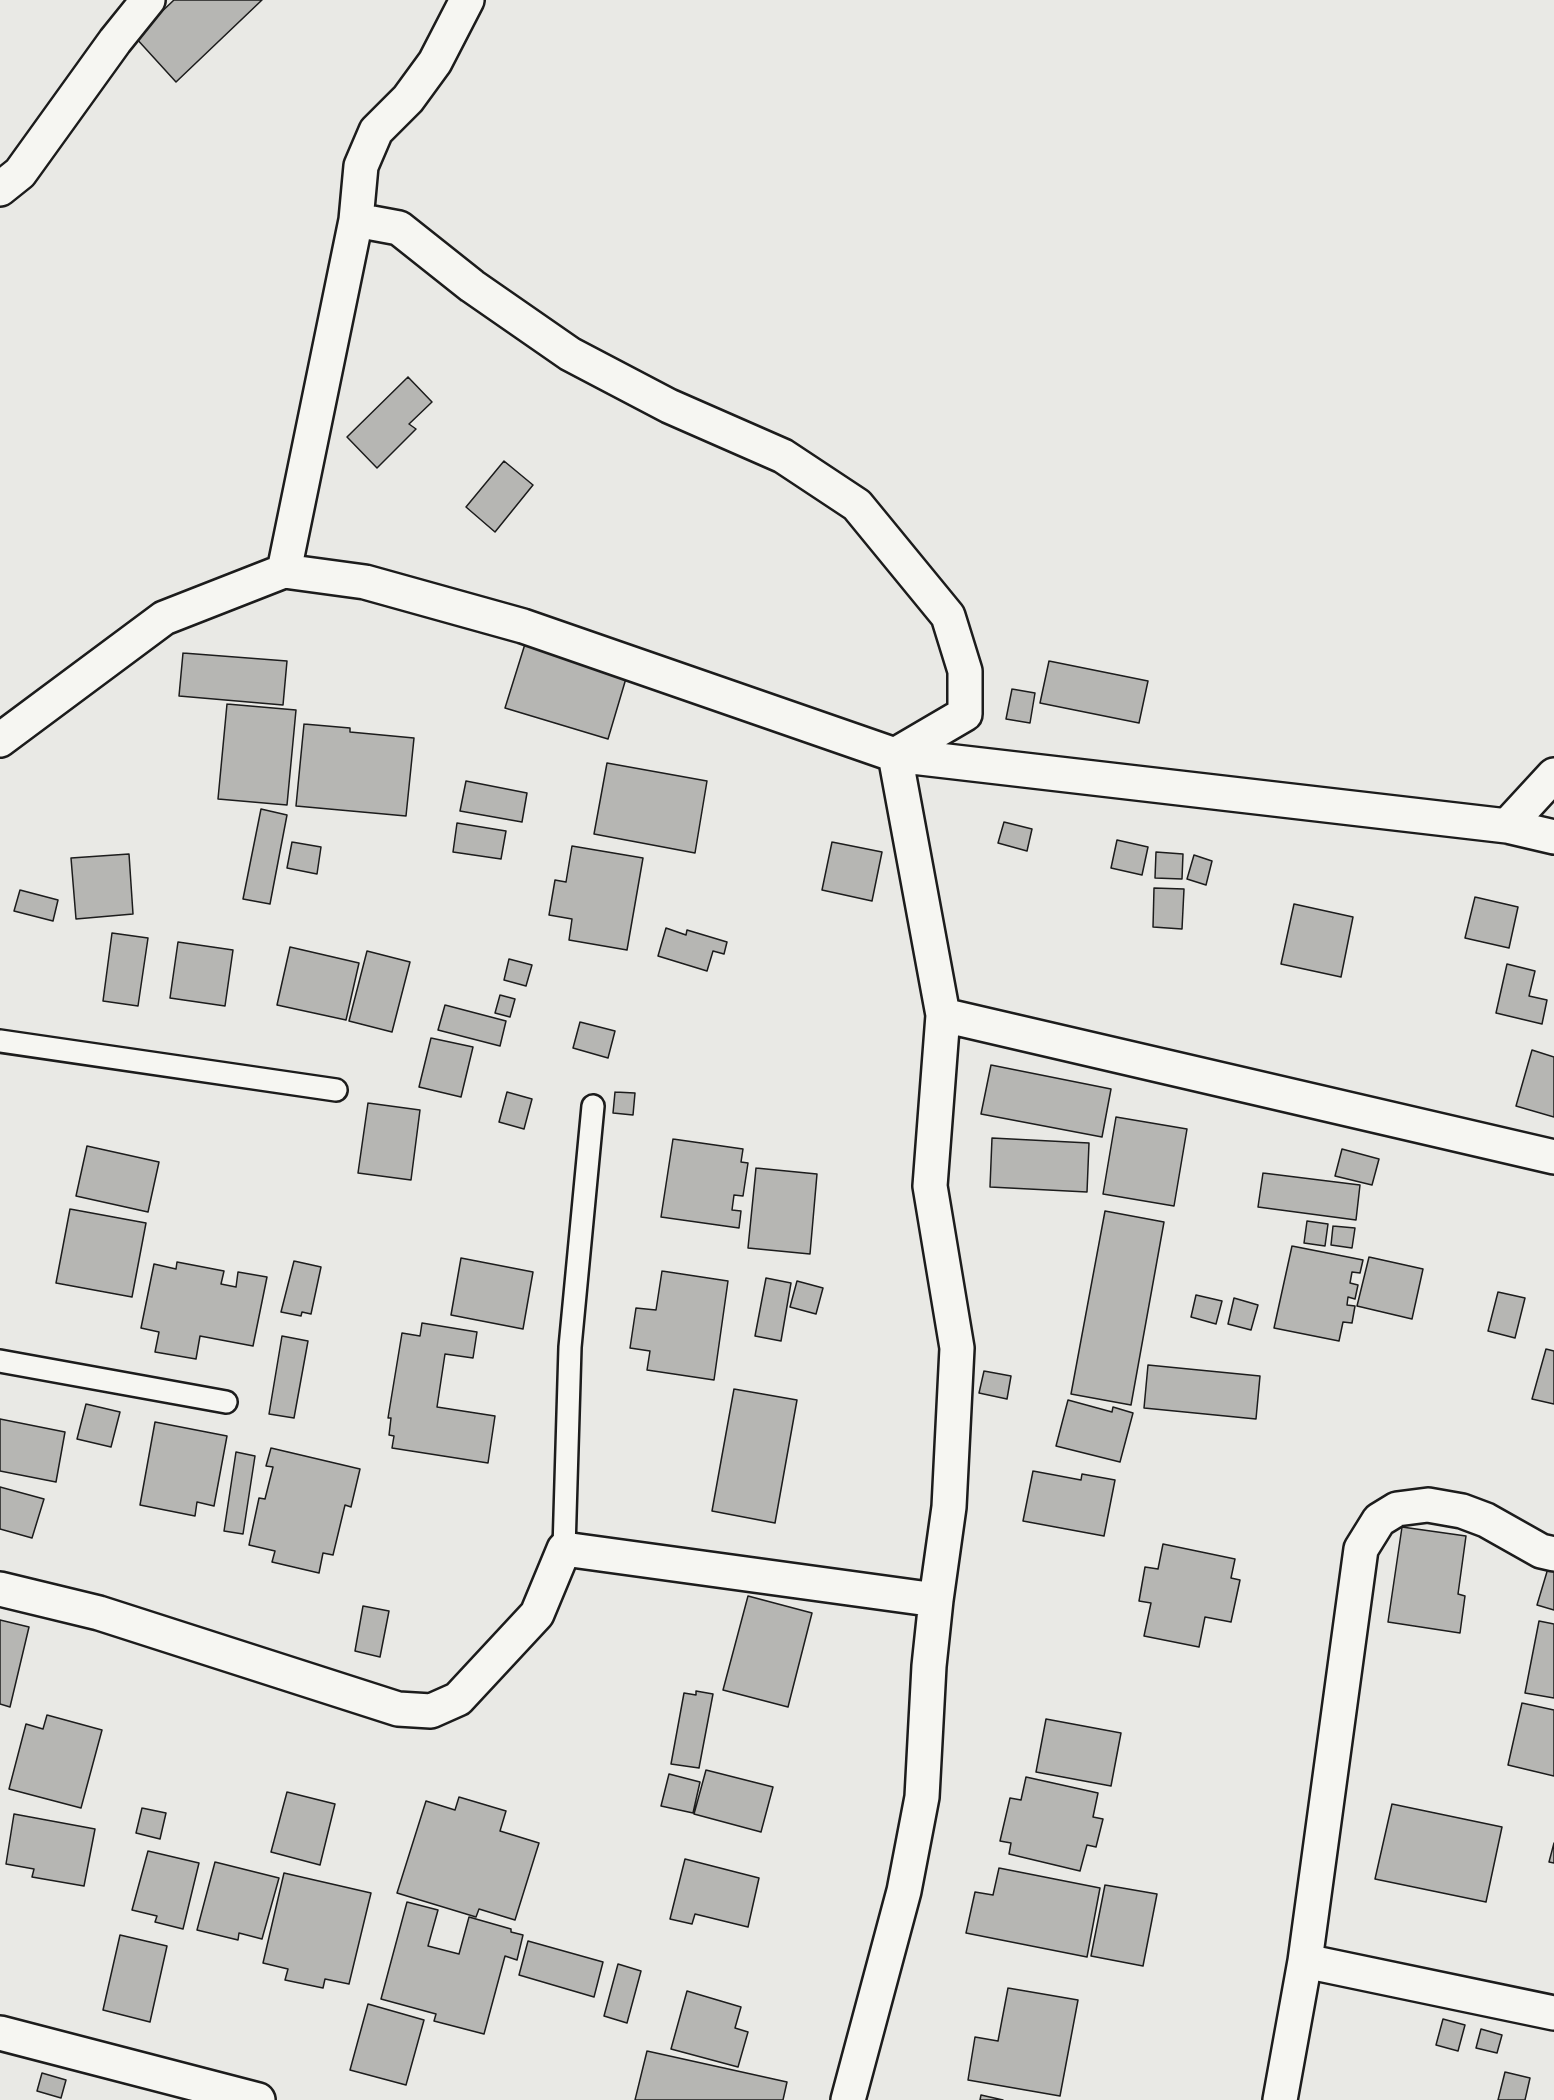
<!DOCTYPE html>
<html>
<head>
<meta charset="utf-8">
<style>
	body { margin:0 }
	canvas { display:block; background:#e9e9e5 }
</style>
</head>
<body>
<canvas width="1554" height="2100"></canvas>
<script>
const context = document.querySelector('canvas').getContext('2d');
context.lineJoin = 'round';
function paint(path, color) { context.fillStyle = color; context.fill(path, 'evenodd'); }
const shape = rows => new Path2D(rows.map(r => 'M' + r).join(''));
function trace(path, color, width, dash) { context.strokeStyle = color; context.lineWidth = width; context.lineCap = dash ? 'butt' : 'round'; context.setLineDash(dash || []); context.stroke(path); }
const building = shape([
	[174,0,262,0,176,82,135,37,174,0],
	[408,377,432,402,409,424,416,429,377,468,347,437,408,377],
	[504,461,533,485,495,532,466,507,504,461],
	[525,644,627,675,608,739,505,708,525,644],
	[183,653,287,661,283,705,179,696,183,653],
	[1049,661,1148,681,1139,723,1040,703,1049,661],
	[1012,689,1035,693,1030,723,1006,719,1012,689],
	[227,704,296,710,287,805,218,799,227,704],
	[304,724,350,728,350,732,414,738,406,816,296,806,304,724],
	[607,763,707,781,695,853,594,834,607,763],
	[466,781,527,793,522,822,460,811,466,781],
	[261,809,287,815,270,904,243,899,261,809],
	[1004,822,1032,829,1027,851,998,843,1004,822],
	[457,823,506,831,501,859,453,852,457,823],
	[1117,840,1148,847,1142,875,1111,868,1117,840],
	[292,842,321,847,317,874,287,868,292,842],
	[832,842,882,852,872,901,822,890,832,842],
	[572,846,643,858,627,950,569,940,572,919,549,915,555,880,566,882,572,846],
	[1156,852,1183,854,1182,879,1155,878,1156,852],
	[129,854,133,914,76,919,71,858,129,854],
	[1194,855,1212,861,1206,885,1187,879,1194,855],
	[1154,888,1184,889,1182,929,1153,927,1154,888],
	[20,890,58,900,53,921,14,911,20,890],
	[1475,897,1518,907,1509,948,1465,938,1475,897],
	[1294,904,1353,917,1341,977,1281,964,1294,904],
	[666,928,686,935,687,930,727,942,724,954,713,951,707,971,658,956,666,928],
	[112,933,148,938,138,1006,103,1001,112,933],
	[178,942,233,950,225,1006,170,998,178,942],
	[290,947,359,963,346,1020,277,1005,290,947],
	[367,951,410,962,392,1032,349,1021,367,951],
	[509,959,532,965,526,986,504,980,509,959],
	[1507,964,1535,971,1529,996,1547,1000,1542,1024,1496,1013,1507,964],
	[500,995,515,999,510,1017,495,1013,500,995],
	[445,1005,506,1021,500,1046,438,1030,445,1005],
	[580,1022,615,1031,608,1058,573,1048,580,1022],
	[431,1038,473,1047,461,1097,419,1087,431,1038],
	[1532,1050,1554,1057,1554,1117,1516,1106,1532,1050],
	[991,1065,1111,1089,1102,1137,981,1114,991,1065],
	[507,1092,532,1099,524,1129,499,1122,507,1092],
	[615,1092,635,1093,633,1115,613,1113,615,1092],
	[368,1103,420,1110,411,1180,358,1173,368,1103],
	[1116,1117,1187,1129,1174,1206,1103,1194,1116,1117],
	[992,1138,1089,1143,1087,1192,990,1187,992,1138],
	[673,1139,743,1149,741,1162,748,1163,743,1196,734,1195,732,1210,741,1211,739,1228,661,1217,673,1139],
	[87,1146,159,1162,148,1212,76,1196,87,1146],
	[1342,1149,1379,1159,1372,1185,1335,1176,1342,1149],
	[756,1168,817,1174,810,1254,748,1248,756,1168],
	[1263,1173,1360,1185,1356,1220,1258,1207,1263,1173],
	[70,1209,146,1223,132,1297,56,1283,70,1209],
	[1105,1211,1164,1222,1131,1405,1071,1394,1105,1211],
	[1307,1221,1328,1224,1325,1246,1304,1243,1307,1221],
	[1333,1226,1355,1228,1352,1248,1331,1245,1333,1226],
	[1292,1246,1363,1260,1360,1273,1352,1272,1350,1283,1358,1285,1355,1299,1348,1297,1347,1305,1355,1306,1352,1323,1343,1322,1339,1341,1274,1328,1292,1246],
	[1369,1257,1423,1269,1412,1319,1357,1306,1369,1257],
	[461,1258,533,1272,523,1329,451,1315,461,1258],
	[294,1261,321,1267,311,1314,302,1312,301,1316,281,1312,294,1261],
	[177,1262,224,1271,221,1284,236,1287,238,1272,267,1277,253,1346,200,1336,196,1359,155,1352,159,1332,141,1328,154,1264,176,1269,177,1262],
	[662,1271,728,1281,714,1380,647,1370,650,1351,630,1348,636,1308,656,1310,662,1271],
	[766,1278,791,1283,781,1341,755,1336,766,1278],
	[797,1281,823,1288,816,1314,790,1307,797,1281],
	[1498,1292,1525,1298,1515,1338,1488,1331,1498,1292],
	[1196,1295,1222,1301,1216,1324,1191,1317,1196,1295],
	[1234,1298,1258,1305,1251,1330,1228,1324,1234,1298],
	[422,1323,477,1332,473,1358,445,1354,437,1407,495,1416,488,1463,392,1448,394,1436,389,1435,391,1418,388,1418,402,1333,420,1336,422,1323],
	[282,1336,308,1341,294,1418,269,1414,282,1336],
	[1546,1349,1554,1351,1554,1404,1532,1399,1546,1349],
	[1148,1365,1260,1376,1256,1419,1144,1408,1148,1365],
	[984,1371,1011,1376,1007,1399,979,1393,984,1371],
	[734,1389,797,1400,775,1523,712,1511,734,1389],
	[1068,1400,1112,1412,1113,1407,1133,1413,1120,1462,1056,1446,1068,1400],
	[86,1404,120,1412,111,1447,77,1439,86,1404],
	[0,1419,65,1432,56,1482,0,1471,0,1419],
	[155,1422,227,1436,214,1506,197,1502,195,1516,140,1505,155,1422],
	[271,1448,360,1469,351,1507,345,1505,333,1555,323,1553,319,1573,272,1562,275,1551,249,1545,259,1498,265,1499,273,1467,266,1466,271,1448],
	[236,1452,255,1456,243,1534,224,1531,236,1452],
	[1033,1471,1081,1480,1082,1474,1115,1480,1104,1536,1023,1521,1033,1471],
	[0,1487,44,1499,32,1538,0,1529,0,1487],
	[1402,1527,1466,1536,1458,1594,1465,1596,1460,1633,1388,1622,1402,1527],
	[1163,1544,1235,1559,1231,1578,1240,1580,1231,1622,1205,1617,1199,1647,1144,1636,1151,1603,1139,1601,1145,1567,1158,1569,1163,1544],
	[1549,1565,1554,1566,1554,1610,1537,1605,1549,1565],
	[748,1596,812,1613,788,1707,723,1690,748,1596],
	[363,1606,389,1611,380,1657,355,1651,363,1606],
	[0,1620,29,1627,10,1707,0,1704,0,1620],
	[1539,1621,1554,1624,1554,1698,1525,1693,1539,1621],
	[696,1691,713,1694,699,1768,671,1764,684,1693,696,1695,696,1691],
	[1522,1703,1554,1710,1554,1776,1508,1765,1522,1703],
	[47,1715,102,1730,81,1808,9,1789,26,1724,43,1729,47,1715],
	[1046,1719,1121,1733,1111,1786,1036,1772,1046,1719],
	[706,1770,773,1787,761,1832,694,1814,706,1770],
	[669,1774,700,1782,693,1813,661,1806,669,1774],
	[1026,1777,1098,1793,1093,1817,1103,1819,1096,1847,1087,1845,1080,1871,1009,1854,1011,1843,1000,1841,1010,1798,1021,1800,1026,1777],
	[287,1792,335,1804,320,1865,271,1852,287,1792],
	[459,1797,506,1811,500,1831,539,1843,515,1920,479,1909,476,1917,397,1893,426,1801,455,1810,459,1797],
	[1392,1804,1502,1827,1486,1902,1375,1879,1392,1804],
	[142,1808,166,1813,160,1839,136,1833,142,1808],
	[14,1814,95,1829,84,1886,32,1877,34,1869,6,1864,14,1814],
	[1554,1843,1554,1863,1549,1862,1554,1843],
	[148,1851,199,1863,183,1929,155,1922,157,1916,132,1910,148,1851],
	[685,1859,759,1878,748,1927,695,1914,692,1924,670,1919,685,1859],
	[215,1862,279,1878,262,1939,239,1933,238,1940,197,1930,215,1862],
	[999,1868,1100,1888,1087,1957,966,1933,975,1892,993,1895,999,1868],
	[284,1873,371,1893,349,1984,325,1979,323,1988,285,1980,288,1969,263,1963,284,1873],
	[1105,1885,1157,1894,1143,1966,1091,1956,1105,1885],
	[407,1902,438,1910,428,1946,459,1954,469,1917,511,1929,511,1932,523,1935,517,1960,505,1956,484,2034,434,2021,436,2014,381,1999,407,1902],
	[120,1935,167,1946,150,2022,103,2010,120,1935],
	[528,1941,603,1962,594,1997,519,1975,528,1941],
	[618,1964,641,1971,627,2023,604,2016,618,1964],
	[1008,1988,1078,2000,1060,2096,968,2080,975,2037,998,2041,1008,1988],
	[687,1991,741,2007,735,2028,748,2032,738,2067,671,2049,687,1991],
	[368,2004,424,2020,406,2085,350,2070,368,2004],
	[1443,2019,1465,2025,1458,2051,1436,2045,1443,2019],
	[1481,2029,1502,2035,1497,2053,1476,2048,1481,2029],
	[647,2051,787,2082,783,2100,635,2100,647,2051],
	[1505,2072,1530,2078,1525,2100,1498,2100,1505,2072],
	[42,2073,66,2080,61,2098,37,2091,42,2073],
	[981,2095,1003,2100,980,2100,981,2095]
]);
paint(building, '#b6b6b3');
trace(building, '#1c1c1c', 1.5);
const lane = shape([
	[0,1041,336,1090],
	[0,1361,226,1402],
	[564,1549,570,1347,593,1106]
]);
const street = shape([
	[0,189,20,173,115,41,148,0],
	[356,220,361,166,376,131,408,99,435,62,467,0],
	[284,571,356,220,399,228,472,286,570,354,669,406,783,456,857,505,948,616,965,671,965,714,895,755,943,1015,930,1186,957,1348,949,1507,936,1600,929,1666,922,1797,904,1891,848,2100],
	[0,740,164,618,284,571,365,582,523,626,895,755,1507,826,1554,837],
	[1507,826,1554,775],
	[943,1015,1554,1157],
	[0,1589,99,1613,398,1709,431,1711,458,1699,537,1614,564,1549,936,1600],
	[1305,1961,1554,2013],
	[0,2033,258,2100],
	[1280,2100,1305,1961,1361,1549,1379,1520,1397,1509,1428,1505,1462,1511,1486,1520,1541,1551,1554,1554]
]);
trace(lane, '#1c1c1c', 26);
trace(street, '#1c1c1c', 38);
trace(lane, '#f6f6f2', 21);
trace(street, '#f6f6f2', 33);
</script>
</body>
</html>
